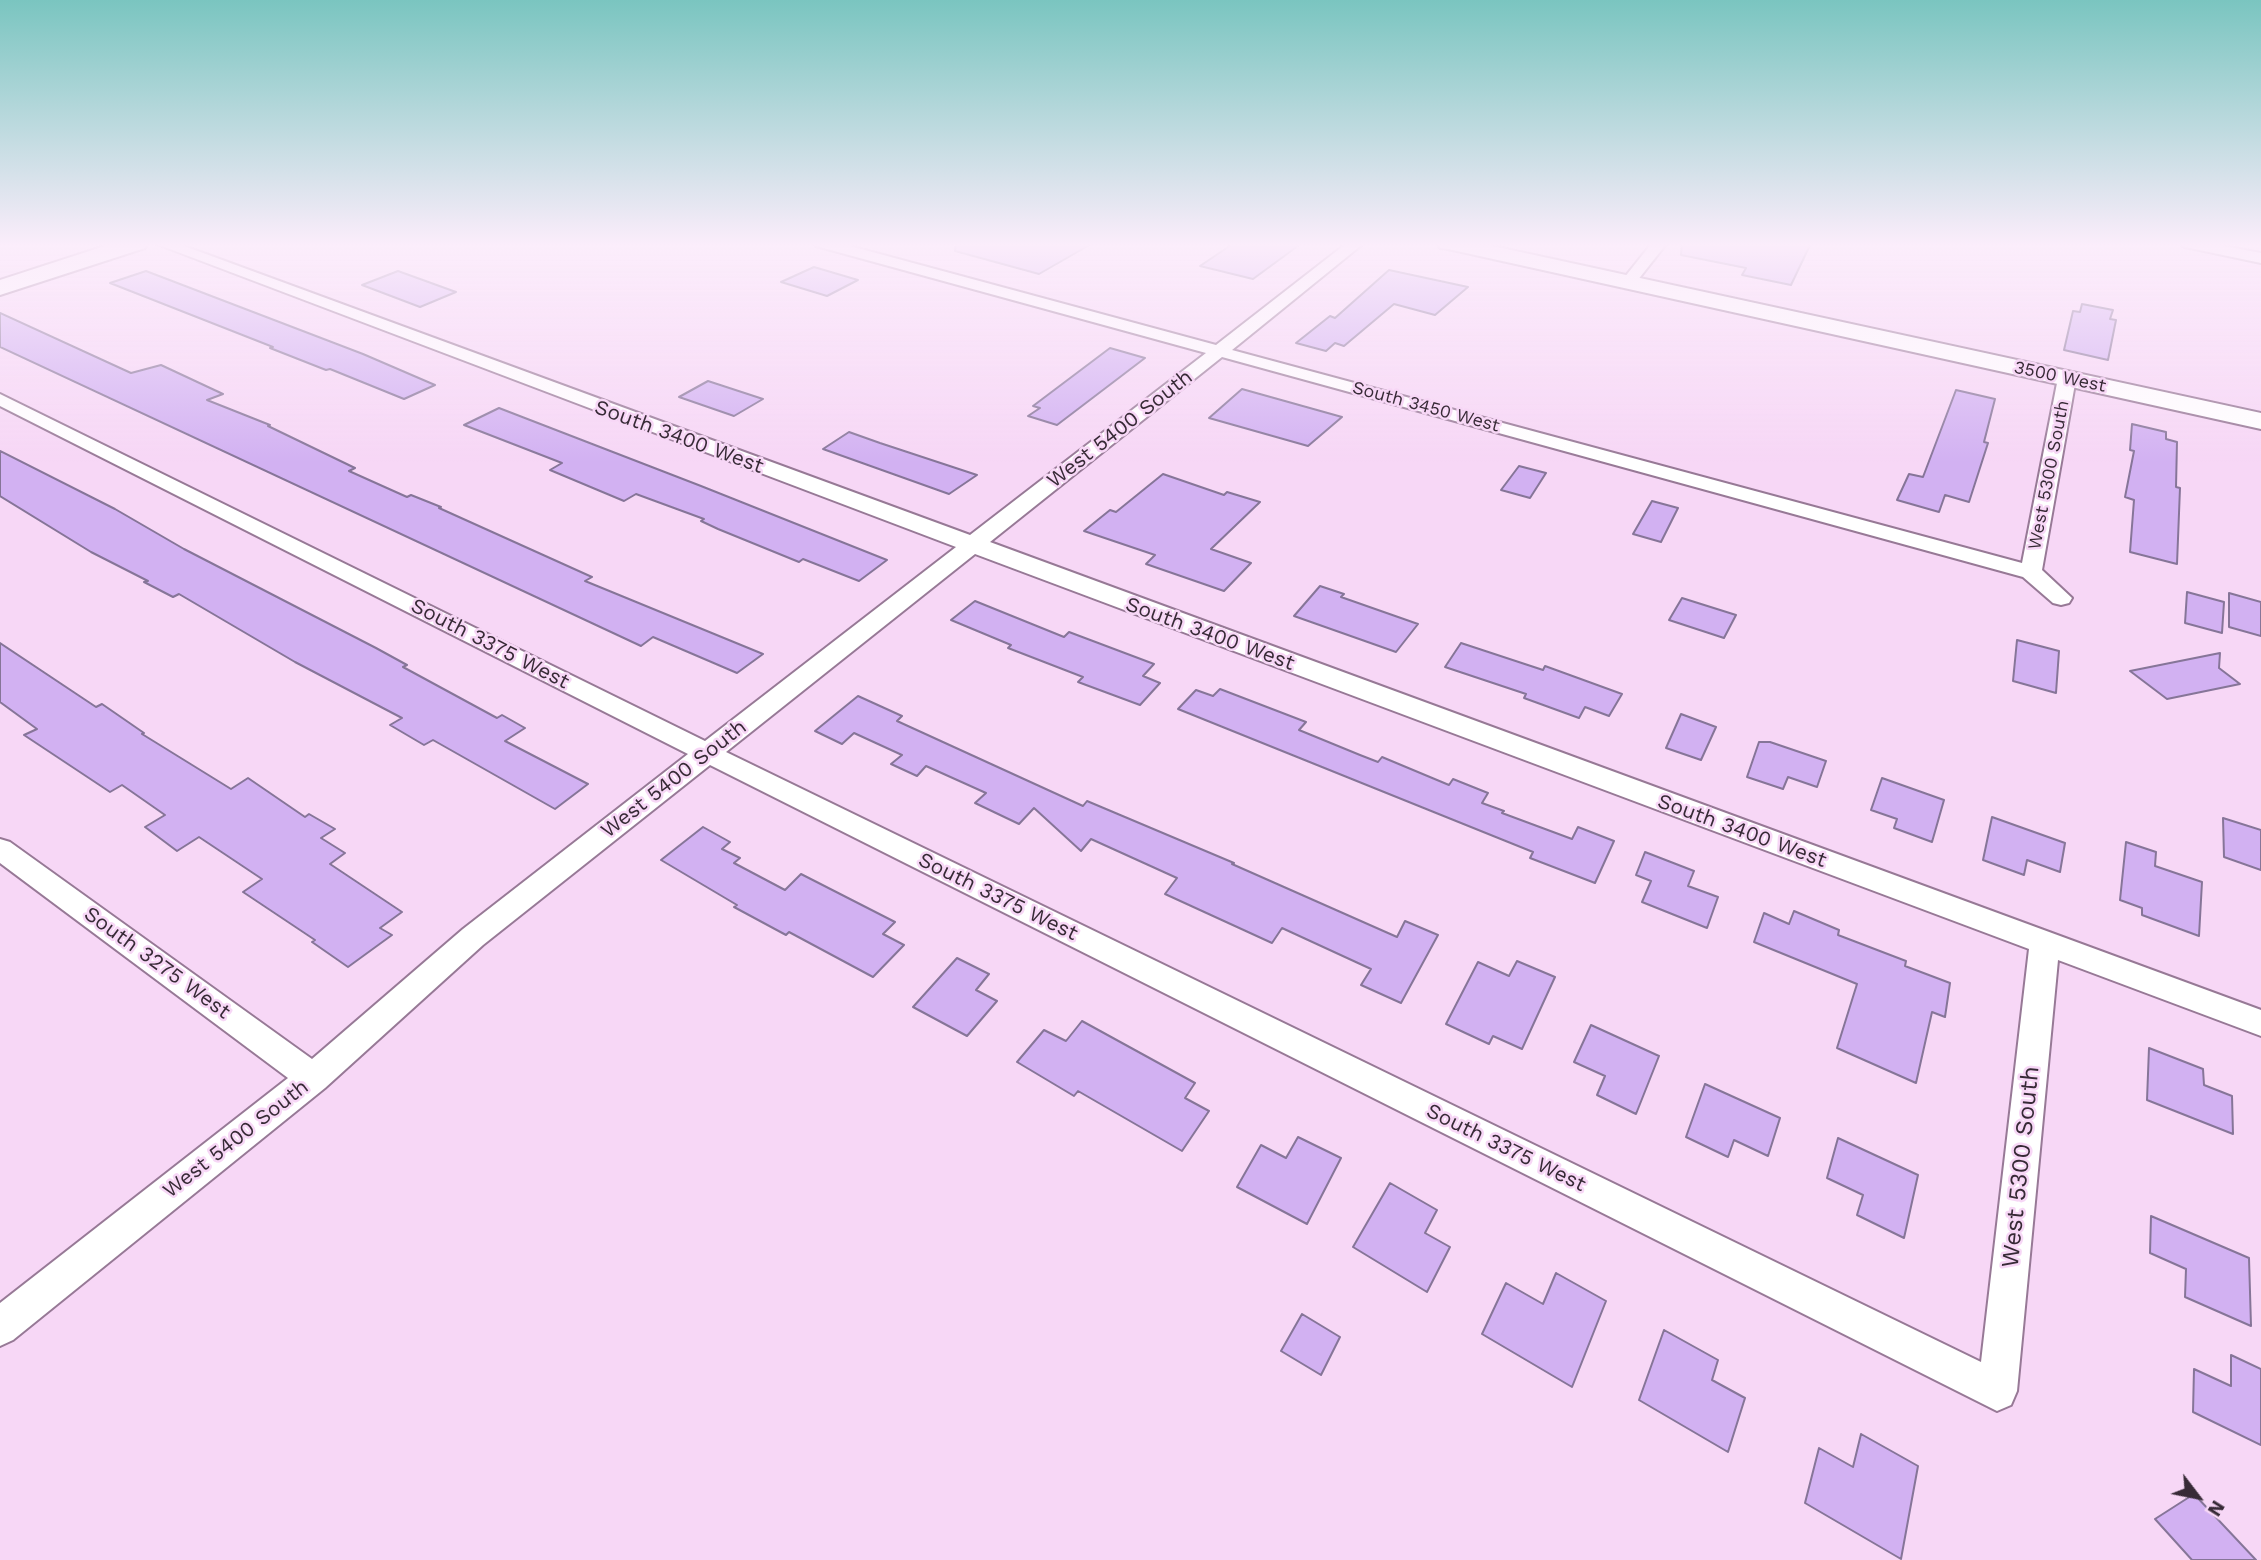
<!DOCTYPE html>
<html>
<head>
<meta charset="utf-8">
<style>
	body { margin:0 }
	#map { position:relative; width:2261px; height:1560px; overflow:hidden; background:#f7d7f6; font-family:"Work Sans",sans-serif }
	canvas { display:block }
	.north { position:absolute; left:2163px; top:1462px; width:70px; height:70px; -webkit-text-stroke:5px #f7d7f6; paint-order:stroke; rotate:122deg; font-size:19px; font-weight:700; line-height:28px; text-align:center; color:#372a36 }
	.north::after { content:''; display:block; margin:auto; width:24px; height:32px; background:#372a36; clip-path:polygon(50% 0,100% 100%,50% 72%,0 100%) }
</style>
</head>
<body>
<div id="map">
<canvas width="2261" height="1560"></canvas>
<div class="north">N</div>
</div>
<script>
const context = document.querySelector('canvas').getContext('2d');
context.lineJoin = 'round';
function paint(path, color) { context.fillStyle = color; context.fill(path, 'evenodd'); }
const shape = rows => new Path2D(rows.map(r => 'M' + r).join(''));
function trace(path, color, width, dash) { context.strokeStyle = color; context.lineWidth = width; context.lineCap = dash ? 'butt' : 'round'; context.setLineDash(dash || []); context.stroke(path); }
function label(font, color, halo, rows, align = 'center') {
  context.font = font + ' "Work Sans",sans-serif'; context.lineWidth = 5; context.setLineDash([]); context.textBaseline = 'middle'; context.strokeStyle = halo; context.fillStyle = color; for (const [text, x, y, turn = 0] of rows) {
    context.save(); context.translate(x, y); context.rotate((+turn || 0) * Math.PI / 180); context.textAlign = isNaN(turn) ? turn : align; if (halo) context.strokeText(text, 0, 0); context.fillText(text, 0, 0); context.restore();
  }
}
const building = shape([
	[956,243,1093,243,1039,274,955,251,956,243],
	[1234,243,1302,243,1253,279,1200,266,1234,243],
	[1682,243,1811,243,1791,285,1742,275,1746,268,1681,255,1682,243],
	[814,267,858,280,827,296,781,282,814,267],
	[1389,270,1468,287,1435,315,1394,304,1344,346,1335,343,1326,351,1296,343,1330,316,1335,318,1389,270],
	[146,271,363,354,435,385,404,399,330,369,326,370,270,348,273,347,110,283,146,271],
	[398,271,456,292,420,307,362,285,398,271],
	[2082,304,2113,310,2110,319,2116,320,2108,360,2064,350,2073,311,2080,312,2082,304],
	[0,313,131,373,161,365,223,394,207,400,270,425,268,426,355,468,349,471,407,497,411,495,441,507,439,508,592,577,585,581,763,654,737,673,653,637,641,646,0,347,0,313],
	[1110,348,1145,358,1057,425,1028,416,1040,408,1033,406,1110,348],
	[708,381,763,399,734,416,679,397,708,381],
	[1242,389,1342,417,1308,446,1209,418,1242,389],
	[1956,390,1995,399,1984,442,1988,443,1969,502,1945,495,1939,512,1897,500,1909,474,1923,477,1956,390],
	[499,408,701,486,887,560,859,581,803,559,799,562,718,529,701,521,704,519,636,494,624,501,550,470,562,463,464,425,499,408],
	[2132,424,2166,432,2166,439,2177,442,2176,487,2180,488,2177,564,2130,552,2134,500,2125,497,2134,451,2130,450,2132,424],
	[849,432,880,443,977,475,949,494,823,449,849,432],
	[0,451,115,509,184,549,376,648,407,665,403,667,497,718,502,715,525,728,505,741,588,784,555,809,433,740,424,745,390,725,402,718,295,662,179,594,173,597,144,582,148,581,91,552,0,496,0,451],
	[1519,466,1546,473,1530,498,1501,490,1519,466],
	[1163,474,1224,495,1227,492,1260,502,1211,549,1251,563,1224,591,1146,564,1155,555,1084,531,1110,510,1116,512,1163,474],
	[1652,501,1678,508,1661,542,1633,534,1652,501],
	[1320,586,1344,594,1341,597,1418,624,1396,652,1294,616,1320,586],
	[2187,592,2224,602,2222,633,2185,623,2187,592],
	[2229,593,2261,602,2261,636,2229,627,2229,593],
	[1682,598,1736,615,1724,638,1669,620,1682,598],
	[975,601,1064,637,1069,632,1154,664,1143,676,1160,683,1140,705,1078,682,1083,677,1008,648,1011,645,951,620,975,601],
	[2017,640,2059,651,2056,693,2013,681,2017,640],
	[0,643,96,707,102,704,144,733,142,734,231,789,248,778,305,817,309,814,335,829,321,838,345,853,330,864,402,912,380,928,392,935,348,967,312,942,315,940,243,892,262,879,199,837,177,851,145,827,165,815,122,785,110,792,24,735,37,729,0,702,0,643],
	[1461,643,1543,670,1545,666,1622,694,1609,716,1585,707,1579,718,1524,698,1526,694,1445,667,1461,643],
	[2220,653,2219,668,2240,684,2167,699,2130,671,2220,653],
	[1220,689,1306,722,1299,730,1360,755,1378,762,1382,757,1449,785,1453,779,1488,793,1482,803,1504,811,1502,813,1572,839,1578,827,1614,841,1595,883,1530,858,1533,852,1178,709,1196,690,1213,696,1220,689],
	[858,696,902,716,897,721,1083,806,1087,801,1234,863,1232,864,1397,937,1405,921,1438,935,1401,1003,1361,985,1371,969,1282,928,1272,943,1165,894,1177,878,1091,839,1081,851,1034,808,1019,824,975,803,986,793,926,766,917,776,891,764,902,755,854,733,842,744,815,731,858,696],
	[1681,714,1716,727,1701,760,1666,748,1681,714],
	[1759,742,1770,742,1826,761,1817,787,1788,777,1783,789,1747,777,1759,742],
	[1882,778,1944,800,1932,842,1894,828,1897,819,1871,810,1882,778],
	[1992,817,2065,843,2060,872,2027,860,2024,875,1983,860,1992,817],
	[2223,818,2261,830,2261,870,2224,857,2223,818],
	[703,827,730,842,722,849,740,858,734,863,785,890,801,874,895,922,883,934,904,945,873,977,789,932,786,935,734,907,737,905,661,860,703,827],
	[2126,842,2156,852,2155,866,2202,882,2199,936,2142,915,2142,908,2120,900,2126,842],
	[1645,852,1694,871,1688,886,1718,897,1707,928,1642,902,1651,881,1636,875,1645,852],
	[1794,911,1839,930,1838,935,1906,961,1905,966,1950,983,1945,1017,1932,1012,1916,1083,1837,1048,1857,984,1754,942,1764,913,1789,924,1794,911],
	[957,958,989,974,976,990,997,1001,967,1036,913,1007,957,958],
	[1517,961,1555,977,1522,1049,1493,1036,1489,1044,1446,1024,1478,962,1509,976,1517,961],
	[1082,1021,1195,1083,1185,1098,1209,1111,1182,1151,1078,1091,1074,1096,1017,1062,1044,1030,1066,1041,1082,1021],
	[1591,1025,1659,1056,1636,1114,1597,1095,1605,1076,1574,1062,1591,1025],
	[2149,1048,2203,1069,2204,1085,2232,1096,2233,1134,2147,1100,2149,1048],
	[1705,1084,1780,1118,1768,1156,1734,1140,1728,1157,1686,1137,1705,1084],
	[1298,1137,1341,1158,1307,1224,1237,1187,1261,1145,1286,1158,1298,1137],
	[1838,1138,1918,1175,1904,1238,1857,1215,1863,1195,1827,1178,1838,1138],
	[1390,1183,1437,1210,1425,1233,1450,1247,1427,1292,1353,1247,1390,1183],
	[2151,1216,2249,1258,2251,1326,2185,1297,2186,1269,2150,1253,2151,1216],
	[1556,1273,1606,1301,1572,1387,1482,1334,1506,1283,1543,1304,1556,1273],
	[1302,1314,1340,1337,1321,1375,1281,1351,1302,1314],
	[1664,1330,1718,1360,1712,1380,1745,1398,1728,1452,1639,1400,1664,1330],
	[2231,1355,2261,1369,2261,1445,2193,1412,2194,1369,2231,1386,2231,1355],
	[1861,1434,1918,1466,1901,1559,1805,1503,1819,1448,1853,1467,1861,1434],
	[2194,1494,2256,1560,2192,1560,2155,1519,2194,1494]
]);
paint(building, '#d2b1f2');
trace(building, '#867598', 2);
const minor = shape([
	[154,243,176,243,970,535,1206,353,816,246,814,243,839,243,1216,345,1347,243,1364,243,1232,350,2022,563,2058,378,2061,374,2073,374,2076,378,2042,570,2072,598,2069,603,2061,605,2053,603,2023,577,1222,357,990,542,2261,1010,2261,1036,2058,960,2017,1391,2011,1405,1997,1411,710,765,483,945,325,1088,13,1340,0,1346,0,1303,288,1078,0,863,0,839,10,842,312,1059,463,929,688,754,0,406,0,394,705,741,956,547,154,243],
	[975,554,2029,949,1981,1362,726,752,975,554],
	[1652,243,1667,243,1633,286,1623,286,1620,283,1652,243],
	[2178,243,2209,243,2261,253,2261,263,2185,247,2178,243]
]);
const primary = shape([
	[114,243,148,243,145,248,0,295,0,280,114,243],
	[1437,243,1479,243,2261,413,2261,429,1448,249,1440,248,1437,243]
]);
trace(minor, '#977996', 4);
trace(primary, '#977996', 4);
paint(minor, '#fff');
paint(primary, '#fff');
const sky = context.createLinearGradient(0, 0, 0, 462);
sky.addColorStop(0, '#7ac5c0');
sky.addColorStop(0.53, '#fbedfb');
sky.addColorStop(1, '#fbedfb00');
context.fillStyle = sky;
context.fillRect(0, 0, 2261, 462);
label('18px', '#372a36', '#f7d7f6', [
	["3500 West",2060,377,12],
	["South 3450 West",1426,407,15],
	["West 5300 South",2049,475,-79]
]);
label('21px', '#372a36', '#f7d7f6', [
	["West 5400 South",1120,429,-38],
	["South 3400 West",679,437,20],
	["South 3400 West",1210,634,20],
	["South 3375 West",490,644,27],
	["West 5400 South",674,779,-38],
	["South 3400 West",1742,831,20],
	["South 3375 West",998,897,26],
	["South 3275 West",157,963,36],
	["West 5400 South",236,1139,-38],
	["South 3375 West",1506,1148,26]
]);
label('24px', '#372a36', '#f7d7f6', [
	["West 5300 South",2021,1167,-84]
]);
</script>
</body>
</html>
